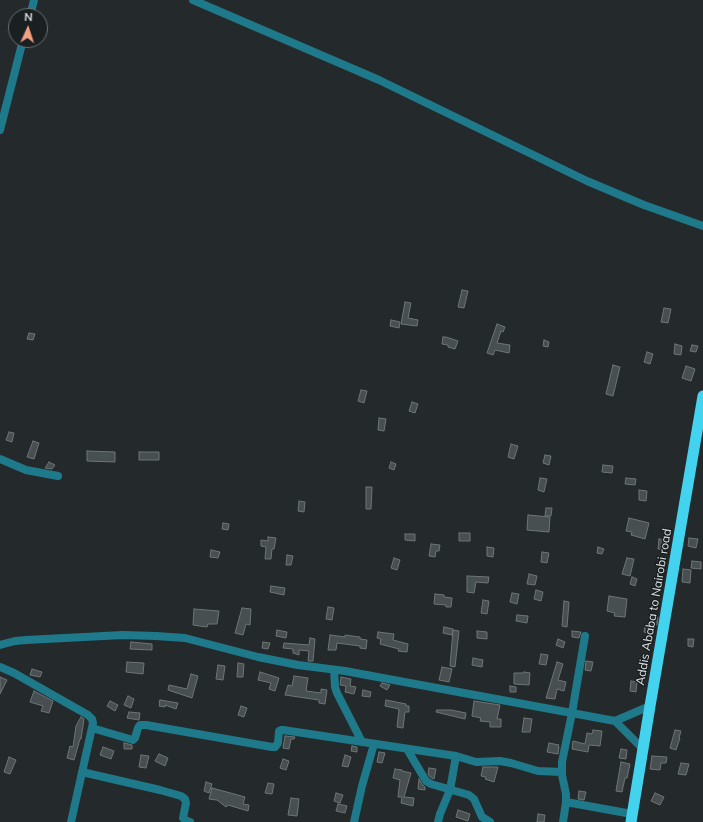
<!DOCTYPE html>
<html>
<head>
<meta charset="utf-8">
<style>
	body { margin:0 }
	#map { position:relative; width:703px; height:822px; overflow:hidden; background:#242a2b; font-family:Mulish,sans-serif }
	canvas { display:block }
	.north { position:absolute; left:8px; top:8px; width:40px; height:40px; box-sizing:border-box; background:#1a2021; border:1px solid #696e6f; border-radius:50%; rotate:3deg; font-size:11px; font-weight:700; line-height:16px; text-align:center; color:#dfe3e4 }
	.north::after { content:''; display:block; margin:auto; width:14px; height:18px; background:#f39f82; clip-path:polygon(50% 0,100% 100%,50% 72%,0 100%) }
</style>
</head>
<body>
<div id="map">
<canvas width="703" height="822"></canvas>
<div class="north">N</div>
</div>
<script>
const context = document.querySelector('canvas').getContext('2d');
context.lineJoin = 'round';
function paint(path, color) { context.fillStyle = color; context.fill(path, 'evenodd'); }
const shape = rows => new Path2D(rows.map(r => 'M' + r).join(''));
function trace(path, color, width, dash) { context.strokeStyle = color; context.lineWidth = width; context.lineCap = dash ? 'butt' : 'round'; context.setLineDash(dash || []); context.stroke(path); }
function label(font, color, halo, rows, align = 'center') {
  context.font = font + ' Mulish,sans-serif'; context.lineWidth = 3; context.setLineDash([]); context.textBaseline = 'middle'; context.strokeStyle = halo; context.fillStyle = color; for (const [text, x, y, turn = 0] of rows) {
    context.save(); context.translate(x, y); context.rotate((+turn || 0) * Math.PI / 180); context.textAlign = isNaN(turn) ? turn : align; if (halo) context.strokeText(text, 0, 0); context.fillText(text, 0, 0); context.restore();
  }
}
const building = shape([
	[462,290,468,291,464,308,458,307,462,290],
	[405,302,411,303,408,318,418,320,417,326,401,324,405,302],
	[664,308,671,309,668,323,661,322,664,308],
	[391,320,400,322,399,328,390,326,391,320],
	[497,324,505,327,503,332,501,331,497,343,510,345,509,353,495,350,493,355,487,353,497,324],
	[29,333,35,334,33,340,27,339,29,333],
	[443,337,446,337,458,341,455,349,448,347,448,345,442,344,443,337],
	[544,340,549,342,548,347,543,346,544,340],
	[675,344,682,346,681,355,674,354,675,344],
	[692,345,698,346,696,352,690,351,692,345],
	[647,352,653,354,650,364,644,362,647,352],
	[613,365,620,367,613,396,606,394,613,365],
	[686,366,695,369,691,381,682,378,686,366],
	[361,390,367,391,364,403,358,401,361,390],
	[412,402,418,404,415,413,409,411,412,402],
	[379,418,386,419,384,431,378,430,379,418],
	[9,432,14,433,12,442,6,440,9,432],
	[33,441,39,443,34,459,27,457,33,441],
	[511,444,518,446,514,459,508,457,511,444],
	[87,451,115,452,115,462,87,461,87,451],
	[139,452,159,452,159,460,139,460,139,452],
	[545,455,551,456,549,465,543,463,545,455],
	[49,462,55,465,52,469,45,468,49,462],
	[391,462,396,464,394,470,389,468,391,462],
	[603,465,613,466,612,473,602,472,603,465],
	[540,478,547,479,544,492,538,490,540,478],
	[626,478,636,479,635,485,625,484,626,478],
	[366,487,372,487,371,509,366,509,366,487],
	[639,490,647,491,646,501,639,500,639,490],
	[299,501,305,502,304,512,298,511,299,501],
	[546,508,552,508,551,516,545,516,546,508],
	[528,515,550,517,549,532,527,530,528,515],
	[629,518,649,523,645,539,631,535,632,532,626,531,629,518],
	[223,523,229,524,228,530,222,529,223,523],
	[459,533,470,533,470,541,459,541,459,533],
	[405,534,415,534,415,541,405,540,405,534],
	[268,537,276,538,274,549,272,549,271,559,265,559,266,547,261,546,261,540,268,541,268,537],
	[689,538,698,539,696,548,688,546,689,538],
	[659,539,665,540,664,550,658,549,659,539],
	[431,544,440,545,439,551,436,551,435,557,429,556,431,544],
	[487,547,494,548,493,557,487,556,487,547],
	[598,547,604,549,602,554,597,553,598,547],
	[211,550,220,552,218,558,210,557,211,550],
	[542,552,549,553,547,563,541,562,542,552],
	[287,555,293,556,291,565,286,565,287,555],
	[394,558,400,560,397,570,391,568,394,558],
	[627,558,634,559,630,576,622,574,627,558],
	[692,561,701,562,701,569,691,568,692,561],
	[683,569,691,570,690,583,682,582,683,569],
	[529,574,537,576,535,585,527,584,529,574],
	[467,576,489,577,488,583,476,582,474,593,467,592,467,576],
	[632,577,637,579,635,586,630,584,632,577],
	[271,586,285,588,284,595,270,592,271,586],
	[536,590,543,592,541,601,534,599,536,590],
	[512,593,519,594,517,604,510,602,512,593],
	[435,594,444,595,444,597,452,598,451,607,446,607,446,605,434,604,435,594],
	[609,596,627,599,625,617,614,616,615,613,607,611,609,596],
	[483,600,489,601,487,614,481,613,483,600],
	[564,601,569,602,567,627,562,626,564,601],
	[328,607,334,608,332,620,326,619,328,607],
	[242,608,251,609,250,625,246,624,243,635,235,633,242,608],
	[194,609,219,611,217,624,208,624,207,627,193,625,194,609],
	[517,615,528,616,527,623,516,621,517,615],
	[652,616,658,617,657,625,650,624,652,616],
	[645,626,653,627,651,634,644,632,645,626],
	[444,627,453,629,452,635,443,633,444,627],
	[277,630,287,632,286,638,276,636,277,630],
	[453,630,459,631,455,667,450,666,453,630],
	[477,631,487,632,487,639,477,638,477,631],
	[572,631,581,632,579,638,572,637,572,631],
	[378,632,394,634,393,640,408,644,407,652,398,651,399,649,380,644,381,639,377,638,378,632],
	[330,635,345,637,345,635,360,637,360,639,367,640,366,649,360,648,360,646,337,643,336,650,328,650,330,635],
	[310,638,315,639,313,661,308,661,309,651,299,650,299,655,293,653,293,649,283,648,284,643,309,645,310,638],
	[558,639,565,642,563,648,556,645,558,639],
	[688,639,694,639,693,647,688,646,688,639],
	[131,642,152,644,152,650,130,649,131,642],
	[263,642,270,643,268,649,262,648,263,642],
	[541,654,548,655,546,665,539,664,541,654],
	[473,658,483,660,482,667,472,665,473,658],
	[586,661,593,662,591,671,585,670,586,661],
	[127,662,144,663,143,674,126,672,127,662],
	[557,662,563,664,558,680,566,682,564,691,557,689,555,699,546,698,557,662],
	[238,663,244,664,243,677,237,677,238,663],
	[218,665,225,666,223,680,216,679,218,665],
	[442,667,452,669,449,682,439,680,442,667],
	[32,669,42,672,40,677,30,675,32,669],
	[260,672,279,678,275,691,269,689,271,683,258,680,260,672],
	[524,672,530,673,529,685,514,684,514,673,524,673,524,672],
	[191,674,198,676,192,698,168,690,169,685,187,689,191,674],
	[294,676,308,678,306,691,321,693,321,689,327,690,325,704,319,703,319,700,285,695,288,685,292,686,294,676],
	[0,677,7,680,0,694,0,677],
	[341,677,351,679,350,686,356,687,354,694,345,692,346,686,340,685,341,677],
	[631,681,637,682,636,692,630,691,631,681],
	[382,683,390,685,387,690,380,686,382,683],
	[510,686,516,687,516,692,510,692,510,686],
	[363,690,371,692,370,697,362,696,363,690],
	[34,691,53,701,49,713,41,711,43,706,30,702,34,691],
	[128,696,134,699,131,708,124,705,128,696],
	[160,700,178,703,176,709,165,705,165,707,159,706,160,703,159,703,160,700],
	[386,700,406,704,406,706,409,706,409,712,405,712,403,728,397,727,399,709,385,706,386,700],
	[110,701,118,705,115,711,107,706,110,701],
	[474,701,500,705,497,719,501,719,501,727,490,727,490,722,480,721,481,718,472,716,474,701],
	[241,706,247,708,244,717,238,715,241,706],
	[437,710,451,710,466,713,465,719,436,712,437,710],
	[129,712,140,713,139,720,127,718,129,712],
	[81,717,84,719,81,739,80,739,74,760,67,758,70,746,73,747,76,726,81,717],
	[524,718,532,719,530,732,522,732,524,718],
	[593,730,602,731,600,746,589,745,588,752,572,749,573,741,585,744,587,733,592,734,593,730],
	[675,730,681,731,679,738,680,738,676,750,670,748,675,730],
	[285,736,295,737,294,739,291,739,289,749,283,748,285,736],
	[124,743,132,745,132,749,124,749,124,743],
	[549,743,559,745,558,747,559,747,558,754,547,752,549,743],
	[352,746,357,747,357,752,351,751,352,746],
	[103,747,114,751,111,759,100,755,103,747],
	[621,749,627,750,626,759,619,758,621,749],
	[379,752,385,753,382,763,377,762,379,752],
	[159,754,168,758,165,766,155,761,159,754],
	[141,755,149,756,146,768,139,767,141,755],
	[345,755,351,757,348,767,342,766,345,755],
	[652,756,667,757,666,763,661,763,660,770,650,769,652,756],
	[9,757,16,760,10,774,4,772,9,757],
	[283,759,289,761,286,770,280,768,283,759],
	[621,762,630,764,627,778,625,778,622,792,616,791,621,762],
	[681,763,689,764,686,775,678,774,681,763],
	[483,767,498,767,494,782,485,779,486,777,481,776,483,767],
	[429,768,436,769,434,779,430,777,428,774,429,768],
	[395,769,402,770,402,771,411,773,404,797,414,798,413,806,401,803,402,797,398,797,400,780,393,778,395,769],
	[419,779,422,784,425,787,425,790,418,789,419,779],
	[206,782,212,784,209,793,204,791,206,782],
	[268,783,274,784,272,794,265,793,268,783],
	[212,788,245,797,243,804,249,805,248,811,228,805,226,807,217,800,209,799,212,788],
	[579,791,586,792,584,800,578,799,579,791],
	[336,793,343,795,340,803,334,801,336,793],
	[655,793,664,797,660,805,651,801,655,793],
	[291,798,299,799,297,816,288,815,291,798],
	[338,804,347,806,345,813,336,811,338,804],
	[458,810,470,814,468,821,456,817,458,810],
	[538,814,545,815,544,822,537,822,538,814]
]);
paint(building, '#484f50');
trace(building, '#6e7576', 1);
trace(shape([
	[193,0,379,80,587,181,644,205,703,226],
	[30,16,34,0],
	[0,130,23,40],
	[0,459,26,470,58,476],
	[0,645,15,641,26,640,123,635,156,636,185,638,258,657,298,665,345,671,615,721,643,749],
	[0,667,14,673,88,715,92,719,93,723,71,822],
	[334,670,335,687,337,693,362,742],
	[615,721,650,706],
	[92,728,133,740,135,738,138,728,140,725,146,725,272,747,275,747,278,743,279,731,281,730,283,730,456,756,476,762,500,761,511,763,538,771,562,772],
	[407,749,426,781,431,784,469,795,474,799,482,817,490,822],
	[82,772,160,790,181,796,185,799,186,803,183,818,185,820,190,822],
	[566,802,632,814],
	[354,822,362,786,374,744],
	[438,822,440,814,450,790,456,756],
	[563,822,566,802,566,794,562,775,562,762,572,713,585,636]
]), '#1e7a8b', 8);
trace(shape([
	[631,822,650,706,703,396]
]), '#43d3ee', 11);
label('12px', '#dfe3e4', '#1a2021', [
	["Addis Ababa to Nairobi road",654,607,-80]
]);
</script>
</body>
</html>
